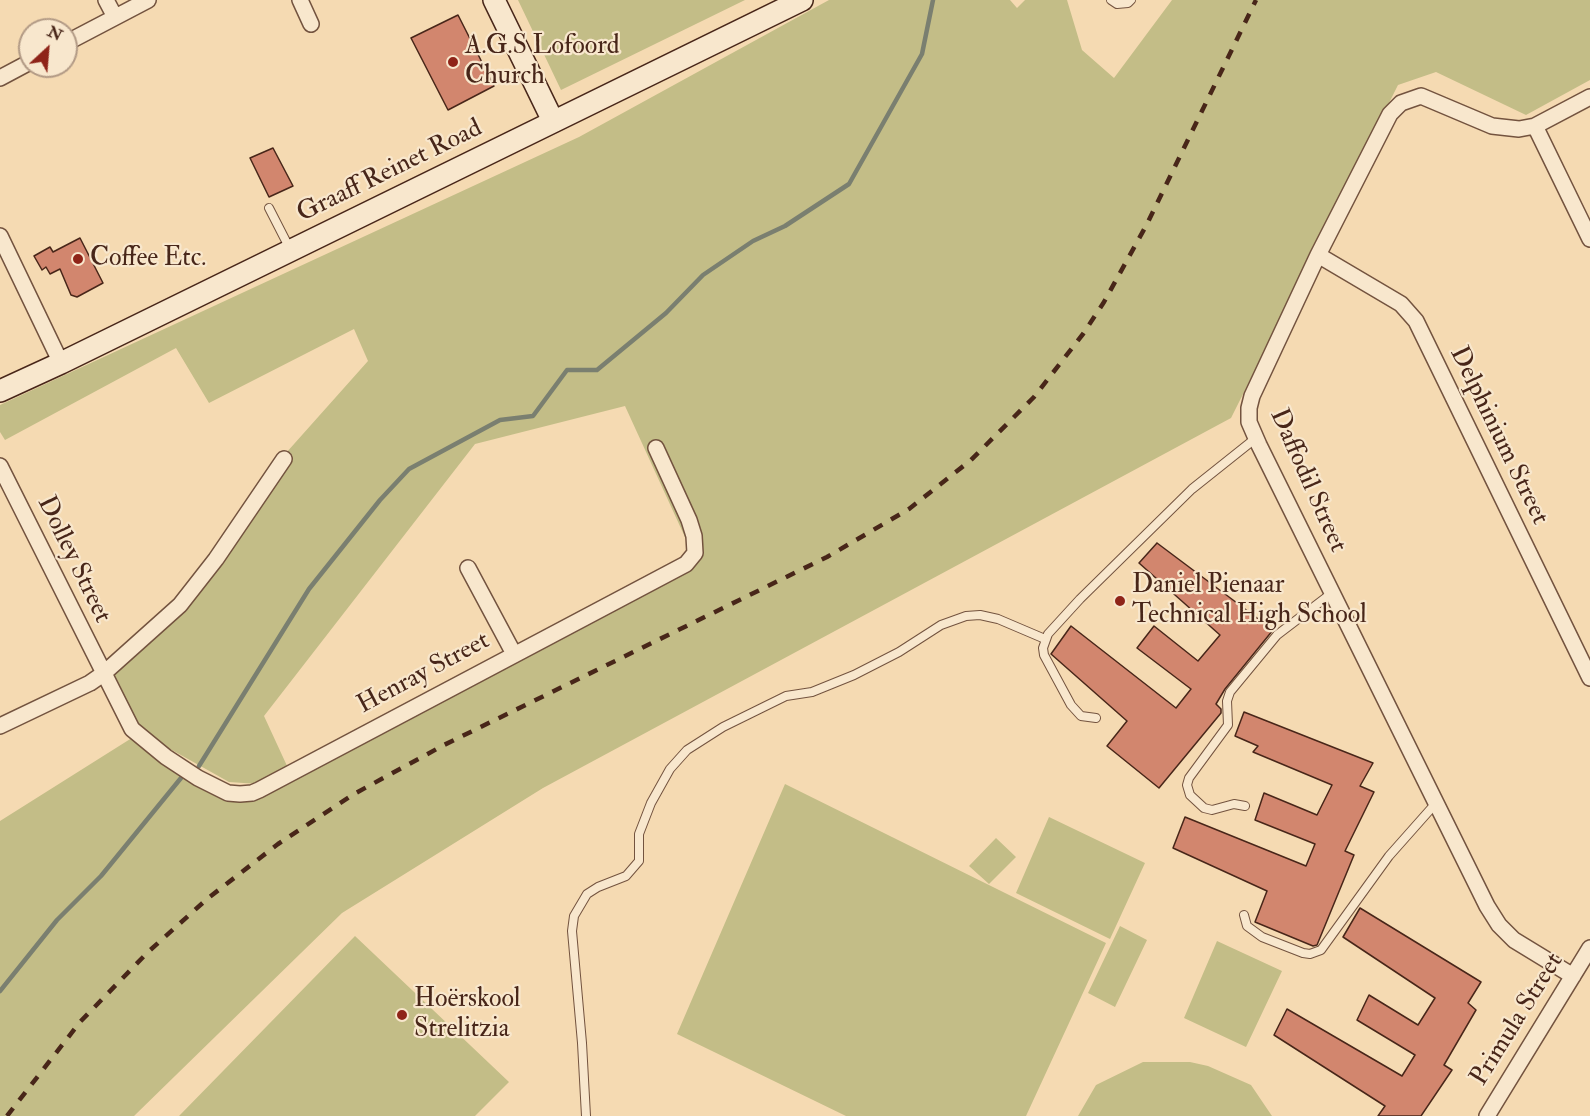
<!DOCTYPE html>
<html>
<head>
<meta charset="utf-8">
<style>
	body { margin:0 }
	#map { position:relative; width:1590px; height:1116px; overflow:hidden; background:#f5dab2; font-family:"IM FELL Double Pica",serif }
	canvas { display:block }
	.north { position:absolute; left:18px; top:18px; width:60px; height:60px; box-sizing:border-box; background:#f8e7cd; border:2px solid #b29a85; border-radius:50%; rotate:26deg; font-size:16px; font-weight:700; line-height:24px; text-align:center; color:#482619 }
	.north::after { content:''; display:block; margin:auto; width:21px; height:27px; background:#8f2418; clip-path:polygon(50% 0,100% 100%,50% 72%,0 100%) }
</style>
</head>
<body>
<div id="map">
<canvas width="1590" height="1116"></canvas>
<div class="north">N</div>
</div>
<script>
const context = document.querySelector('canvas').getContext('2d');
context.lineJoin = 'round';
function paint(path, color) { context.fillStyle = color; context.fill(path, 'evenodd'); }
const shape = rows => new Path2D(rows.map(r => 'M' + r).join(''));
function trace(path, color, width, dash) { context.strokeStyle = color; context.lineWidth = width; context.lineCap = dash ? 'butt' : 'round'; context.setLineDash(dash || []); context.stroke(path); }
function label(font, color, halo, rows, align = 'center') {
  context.font = font + ' "IM FELL Double Pica",serif'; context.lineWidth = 4.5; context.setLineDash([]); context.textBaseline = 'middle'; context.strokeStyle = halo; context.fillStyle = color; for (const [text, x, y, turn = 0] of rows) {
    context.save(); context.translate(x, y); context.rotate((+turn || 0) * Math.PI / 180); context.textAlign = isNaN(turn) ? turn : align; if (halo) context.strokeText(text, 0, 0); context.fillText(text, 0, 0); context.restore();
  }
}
paint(shape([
	[518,0,745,0,561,90],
	[829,0,1010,0,1017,8,1025,0,1067,0,1082,50,1114,78,1172,0,1590,0,1590,80,1526,115,1436,72,1398,85,1231,418,543,788,342,913,134,1116,0,1116,0,821,135,736,226,788,260,791,695,559,625,406,475,444,264,716,288,768,258,784,229,782,138,731,110,674,156,629,286,453,368,361,354,329,209,403,176,348,5,440,0,432,0,405,579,137],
	[785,784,1106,943,1026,1116,846,1116,677,1034],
	[1049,817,1145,863,1110,939,1016,893],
	[996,838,1016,857,989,884,969,866],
	[1120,926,1147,940,1115,1007,1088,993],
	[355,936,509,1082,475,1116,179,1116],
	[1217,941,1282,971,1246,1047,1184,1018],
	[1143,1062,1190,1062,1208,1066,1251,1085,1272,1116,1078,1116,1096,1085]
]), '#c3bd87');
trace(shape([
	[199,766,309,589,380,500,409,469,500,420,533,416,567,370,597,370,666,313,703,275,753,241,785,226,849,184,922,54,933,0],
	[0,991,57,920,101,876,181,778]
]), '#7a7f70', 4.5);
const building = shape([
	[458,15,494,86,448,110,411,38,458,15],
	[273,148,293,186,269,197,250,158,273,148],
	[80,238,103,283,77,297,71,295,60,269,50,274,46,267,42,270,34,256,50,247,53,252,80,238],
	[1157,543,1273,630,1225,689,1216,704,1221,709,1221,713,1159,788,1107,746,1127,721,1051,654,1071,626,1176,708,1191,689,1137,648,1154,626,1198,661,1220,635,1139,563,1157,543],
	[1244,712,1373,763,1360,786,1374,792,1345,851,1354,855,1317,945,1313,946,1255,922,1267,891,1173,848,1185,817,1306,866,1315,844,1255,820,1264,793,1317,815,1332,785,1253,752,1258,746,1235,736,1244,712],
	[1360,908,1481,982,1468,1003,1476,1010,1444,1065,1452,1070,1421,1116,1378,1116,1385,1106,1274,1035,1287,1009,1402,1076,1415,1055,1357,1020,1369,995,1418,1025,1435,998,1343,937,1360,908]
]);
paint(building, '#d2866e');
trace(building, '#482619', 1.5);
const lane = shape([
	[1111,0,1117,4,1128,3,1131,0],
	[269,208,290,249],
	[1096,718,1081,716,1071,705,1044,655,1043,648,1048,634,1080,599,1192,489,1256,438],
	[1245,806,1234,804,1212,810,1204,808,1190,795,1187,785,1189,778,1228,725,1227,701,1230,692,1277,635,1332,593],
	[1244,915,1247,926,1262,937,1303,953,1310,954,1321,950,1389,856,1436,803],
	[586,1116,582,1043,572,931,574,916,587,894,598,887,626,876,639,861,639,834,651,803,670,769,687,750,723,727,786,696,812,692,854,675,899,652,941,625,966,616,980,615,998,619,1045,639]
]);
const street = shape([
	[106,0,115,17],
	[300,0,311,24],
	[66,43,148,0],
	[0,78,30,62],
	[1535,126,1590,239],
	[0,236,61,363],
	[1318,255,1401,304,1416,321,1590,678],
	[0,466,132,729,166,757,198,778,228,793,240,794,252,793,259,790,686,564,695,553,694,536,689,520,656,448],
	[468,568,514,654],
	[0,726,90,683,103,674,180,605,216,559,284,459],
	[1573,976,1514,940,1499,925,1487,906,1259,445,1249,422,1249,408,1252,396,1318,255,1390,114,1401,103,1421,96,1492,126,1519,129,1535,126,1590,97],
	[1487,1116,1590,948]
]);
const secondary = shape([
	[494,0,553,121],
	[0,391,61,363,802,0]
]);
trace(lane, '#73533f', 10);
trace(street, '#73533f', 18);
trace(secondary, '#482619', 24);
trace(lane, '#f8e7cd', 8);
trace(street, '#f8e7cd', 15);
trace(secondary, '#f8e7cd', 21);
trace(shape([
	[7,1116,80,1022,148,952,207,899,278,844,354,794,444,745,827,557,909,509,971,460,1034,397,1083,334,1104,302,1147,224,1256,0]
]), '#482619', 4.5, [10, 10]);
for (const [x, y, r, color] of [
	[453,62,6,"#8f2418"],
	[78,259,6,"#8f2418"],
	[1120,601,6,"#8f2418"],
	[402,1015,6,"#8f2418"]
]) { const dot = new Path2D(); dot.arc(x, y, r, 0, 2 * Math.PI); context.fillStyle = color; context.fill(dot); trace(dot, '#f8e7cd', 2); }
label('26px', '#482619', '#f8e7cd', [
	["A.G.S Lofoord",465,47],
	["Church",465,77],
	["Coffee Etc.",90,259],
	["Daniel Pienaar",1132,586],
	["Technical High School",1132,616],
	["Hoërskool",414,1000],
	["Strelitzia",414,1030]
], 'left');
label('26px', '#482619', '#f8e7cd', [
	["Graaff Reinet Road",390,172,-26],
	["Delphinium Street",1498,436,64],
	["Daffodil Street",1307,481,66],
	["Dolley Street",73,560,64],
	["Henray Street",424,674,-28],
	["Primula Street",1518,1020,-58]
]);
</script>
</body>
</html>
